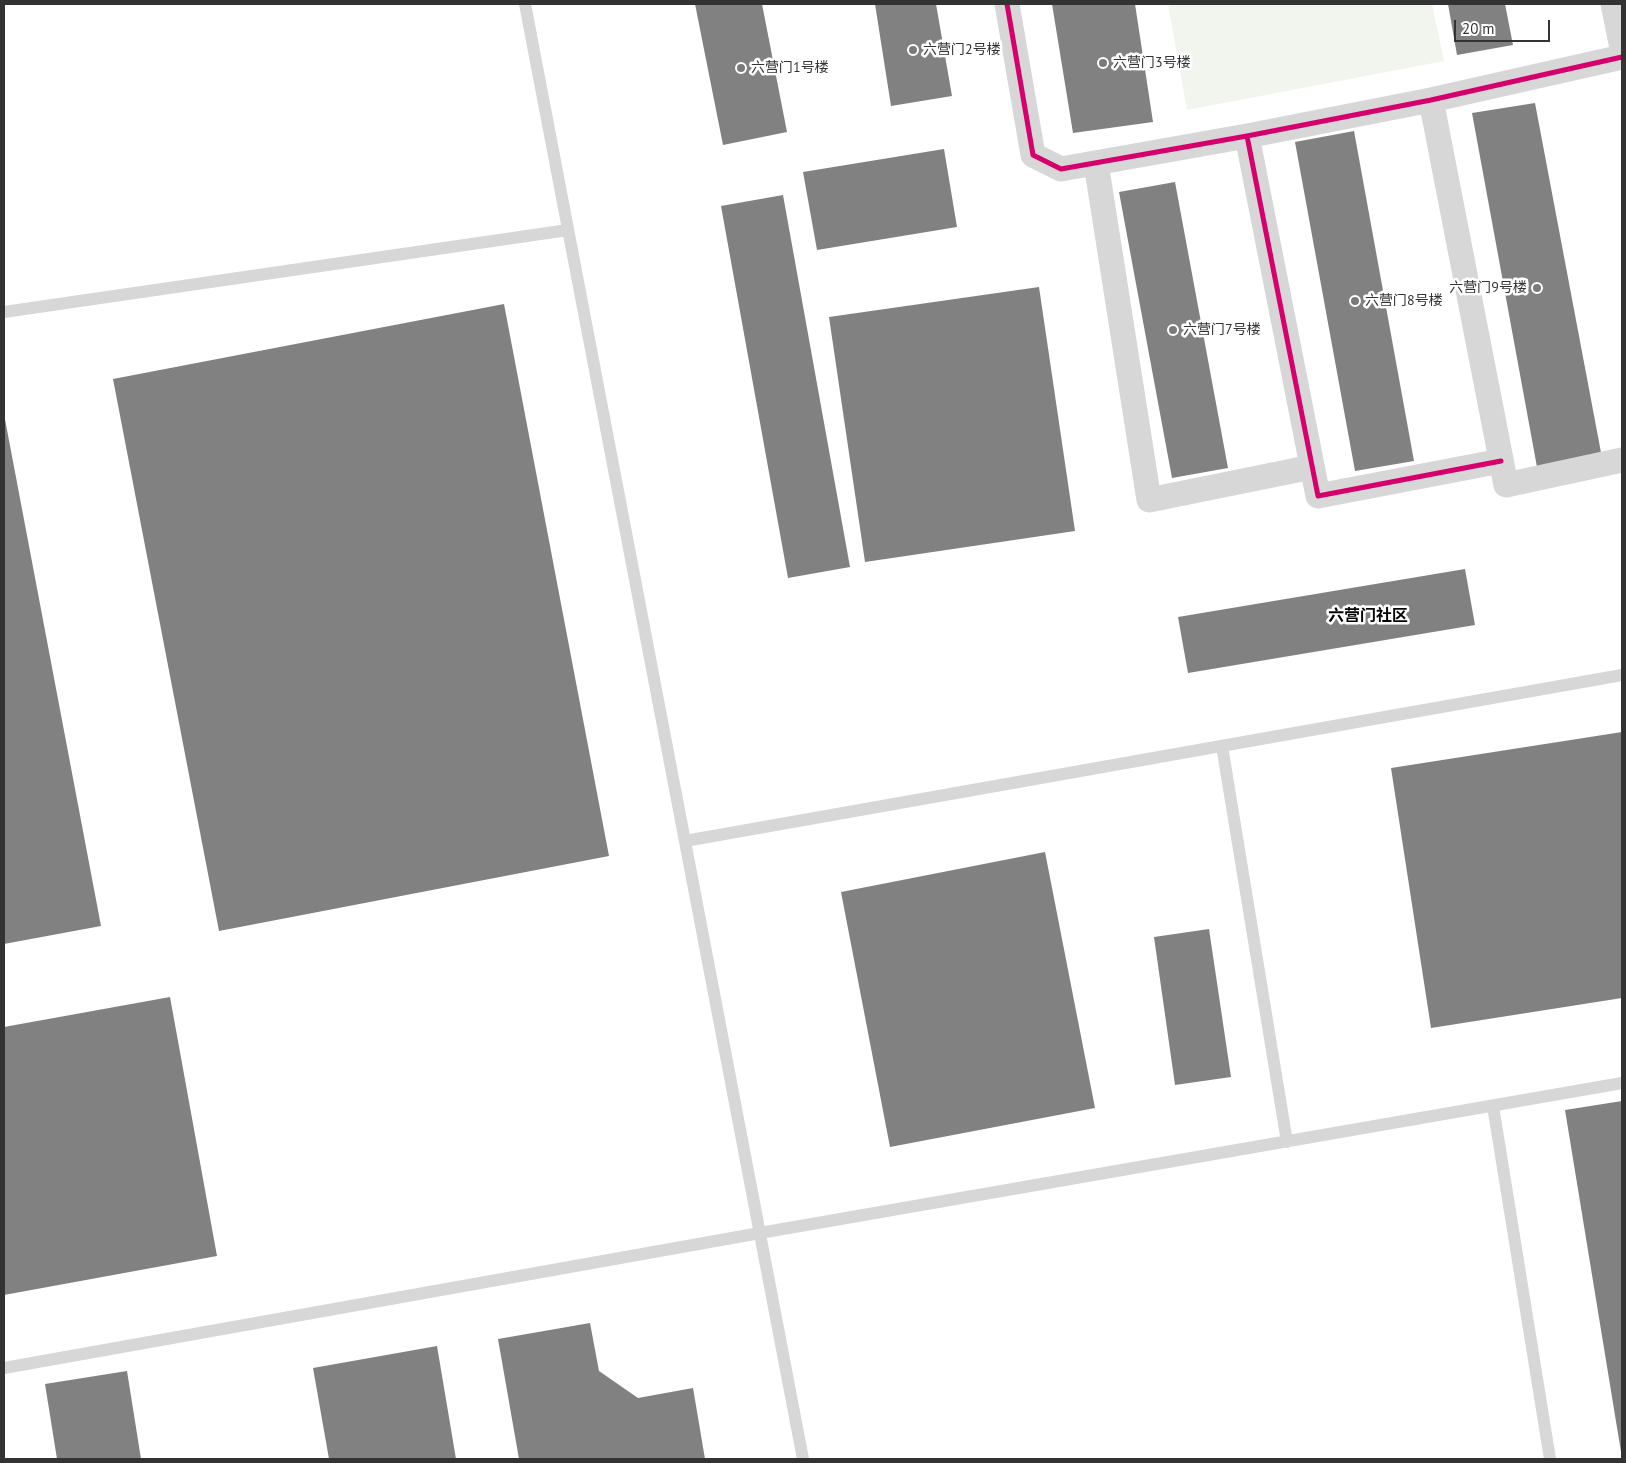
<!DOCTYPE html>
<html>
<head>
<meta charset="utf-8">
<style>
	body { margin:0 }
	#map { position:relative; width:1626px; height:1463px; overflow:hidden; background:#fff; font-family:"PT Sans",sans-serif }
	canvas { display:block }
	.frame { position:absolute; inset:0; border:5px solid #333; pointer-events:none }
	.scale { position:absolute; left:1454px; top:20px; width:96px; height:22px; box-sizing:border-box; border:2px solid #333; border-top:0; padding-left:6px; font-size:15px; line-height:18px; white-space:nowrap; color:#333; -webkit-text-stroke:4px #fff; paint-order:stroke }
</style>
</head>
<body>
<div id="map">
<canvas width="1626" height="1463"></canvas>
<div class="frame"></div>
<div class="scale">20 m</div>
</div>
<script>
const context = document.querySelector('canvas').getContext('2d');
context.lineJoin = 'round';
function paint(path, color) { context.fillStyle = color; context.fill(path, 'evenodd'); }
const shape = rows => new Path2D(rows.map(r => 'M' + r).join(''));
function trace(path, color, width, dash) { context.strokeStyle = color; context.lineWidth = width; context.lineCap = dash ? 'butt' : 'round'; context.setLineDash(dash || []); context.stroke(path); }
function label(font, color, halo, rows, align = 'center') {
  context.font = font + ' "PT Sans","Noto Sans SC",sans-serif'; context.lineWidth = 5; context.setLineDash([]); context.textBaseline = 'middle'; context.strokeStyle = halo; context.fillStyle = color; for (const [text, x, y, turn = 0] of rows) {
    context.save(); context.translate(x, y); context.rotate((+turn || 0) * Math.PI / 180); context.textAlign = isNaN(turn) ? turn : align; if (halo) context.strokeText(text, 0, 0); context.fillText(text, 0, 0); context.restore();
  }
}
paint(shape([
	[1168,4,1432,4,1444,61,1187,110]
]), '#f1f5ed');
paint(shape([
	[695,4,762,4,787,132,723,145],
	[875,4,936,4,952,96,891,106],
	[1052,4,1135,4,1153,122,1073,133],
	[1448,4,1505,4,1513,45,1457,55],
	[1535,103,1603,463,1539,478,1472,113],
	[1354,131,1414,461,1355,471,1295,142],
	[944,149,957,227,817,250,803,172],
	[1175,182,1228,468,1172,478,1119,192],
	[783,195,850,567,788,578,721,206],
	[1039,287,1075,531,865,562,829,317],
	[504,304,609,856,219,931,113,379],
	[4,414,101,926,4,944],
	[1465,569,1475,625,1188,673,1178,617],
	[1622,732,1622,998,1431,1028,1391,768],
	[1045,852,1095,1108,890,1147,841,892],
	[1209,929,1231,1077,1175,1085,1154,937],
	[170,997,217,1256,4,1295,4,1027],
	[1622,1101,1622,1452,1621,1452,1565,1110],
	[590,1323,599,1371,638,1398,693,1388,705,1459,519,1459,498,1339],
	[437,1346,456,1459,329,1459,313,1368],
	[127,1371,141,1459,57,1459,45,1384]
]), '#818181');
trace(shape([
	[525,4,803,1459],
	[4,312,568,230],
	[1222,746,1287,1142],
	[685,841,1622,675],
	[1493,1106,1550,1459],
	[4,1368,760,1233,1622,1083]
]), '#d7d7d7', 12);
trace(shape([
	[1007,4,1033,155,1061,169,1247,136,1431,100,1622,57],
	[1613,4,1622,48],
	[1431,100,1506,485,1622,460],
	[1247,136,1318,496,1501,461],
	[1096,163,1149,500,1312,467]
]), '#d7d7d7', 25);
trace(shape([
	[1007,4,1033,155,1061,169,1247,136,1431,100,1622,57],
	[1247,136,1318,496,1501,461]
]), '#d6006c', 5);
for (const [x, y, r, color] of [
	[913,50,5,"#7a7a7a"],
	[1103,63,5,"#7a7a7a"],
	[741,68,5,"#7a7a7a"],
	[1537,288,5,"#7a7a7a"],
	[1355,301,5,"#7a7a7a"],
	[1173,330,5,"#7a7a7a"]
]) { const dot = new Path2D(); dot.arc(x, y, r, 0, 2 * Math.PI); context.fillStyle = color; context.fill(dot); trace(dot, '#fff', 2); }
label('14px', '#333', '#fff', [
	["六营门2号楼",923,50],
	["六营门3号楼",1113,63],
	["六营门1号楼",751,68],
	["六营门9号楼",1527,288,"right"],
	["六营门8号楼",1365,301],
	["六营门7号楼",1183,330]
], 'left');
label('bold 16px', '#000', '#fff', [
	["六营门社区",1368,616]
]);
</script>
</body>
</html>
